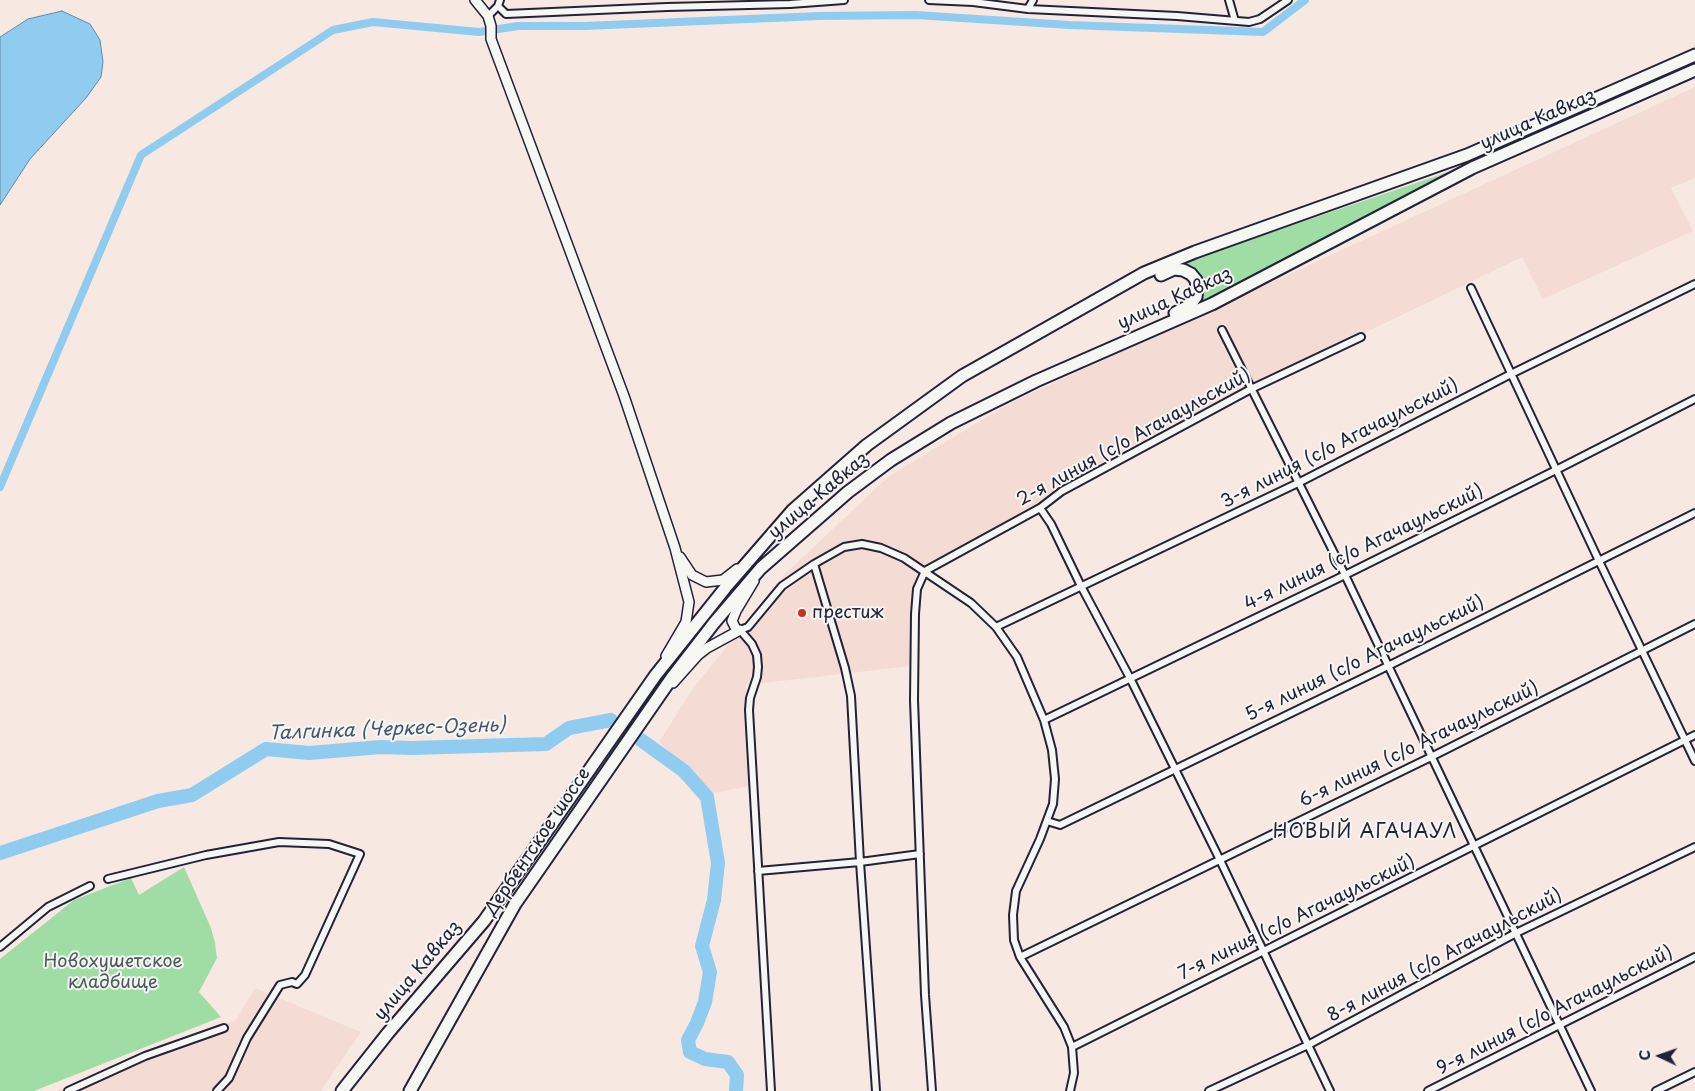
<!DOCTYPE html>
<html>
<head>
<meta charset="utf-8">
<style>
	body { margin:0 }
	#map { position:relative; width:1695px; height:1091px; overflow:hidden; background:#f7e9e2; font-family:"Playpen Sans",sans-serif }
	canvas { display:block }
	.north { position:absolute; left:1635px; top:1031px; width:50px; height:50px; -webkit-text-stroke:4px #f6f6f2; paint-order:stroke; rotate:273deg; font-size:14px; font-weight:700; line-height:20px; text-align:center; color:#22223b }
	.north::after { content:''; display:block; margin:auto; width:18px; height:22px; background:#22223b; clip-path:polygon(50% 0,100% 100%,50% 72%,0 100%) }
</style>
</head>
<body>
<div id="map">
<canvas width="1695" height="1091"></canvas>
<div class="north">С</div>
</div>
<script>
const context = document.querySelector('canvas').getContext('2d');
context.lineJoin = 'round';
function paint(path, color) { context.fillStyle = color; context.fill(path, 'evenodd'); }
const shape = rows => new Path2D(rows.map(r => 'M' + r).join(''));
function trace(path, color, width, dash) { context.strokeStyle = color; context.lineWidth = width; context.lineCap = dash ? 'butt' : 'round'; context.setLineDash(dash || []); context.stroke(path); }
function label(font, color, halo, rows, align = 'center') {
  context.font = font + ' "Playpen Sans",sans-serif'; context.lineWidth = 4; context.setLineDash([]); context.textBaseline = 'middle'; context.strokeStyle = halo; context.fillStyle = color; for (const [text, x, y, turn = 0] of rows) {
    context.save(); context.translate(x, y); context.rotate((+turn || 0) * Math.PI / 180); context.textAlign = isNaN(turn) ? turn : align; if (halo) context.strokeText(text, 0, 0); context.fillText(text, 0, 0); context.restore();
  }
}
paint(shape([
	[1695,87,1695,178,1671,188,1693,231,1543,299,1522,257,1205,410,917,574,911,621,911,666,746,685,750,786,703,795,690,772,659,742,694,687,785,574,889,476,1010,403],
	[255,988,361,1032,321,1091,56,1091,236,1020]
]), '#f4dcd4');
paint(shape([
	[1451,171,1201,303,1204,296,1204,279,1199,271,1193,266,1182,263],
	[184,867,211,928,215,943,217,958,199,992,221,1017,34,1091,0,1091,0,959,74,900,131,878,139,895]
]), '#9fdda5');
const water = shape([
	[62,11,90,24,100,40,103,62,101,77,86,98,30,159,0,205,0,37,28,19,62,11]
]);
paint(water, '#8fccf0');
trace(water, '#6388a8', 1);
trace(shape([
	[0,487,141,155,333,30,373,22,479,32,518,26,585,26,819,16,916,15,1069,25,1263,32,1305,0]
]), '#8fccf0', 8);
trace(shape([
	[641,740,684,771,707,797,718,863,714,900,702,946,710,972,705,1002,697,1023,688,1040,690,1052,705,1059,728,1062,737,1075,736,1091],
	[0,853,158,801,192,795,266,749,309,753,381,747,412,748,546,744,569,728,611,720]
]), '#8fccf0', 14);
const street = shape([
	[929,0,973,2,1028,9,1177,16,1249,22,1260,19,1288,0],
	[1229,0,1235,21],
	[498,6,506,14,667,7,790,4,844,0],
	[1028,9,1033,0],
	[488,16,498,6,500,0],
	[1471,288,1599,561,1695,761],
	[1222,330,1345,575,1591,1091],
	[1040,508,1051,524,1081,586,1130,678,1219,858,1330,1091],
	[814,564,845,668,851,696,860,862,876,1091],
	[996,627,1298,483,1511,374,1695,284],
	[1044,720,1345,575,1556,470,1695,399],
	[1047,821,1060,825,1388,666,1695,513],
	[758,871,860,862,920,854],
	[108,879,206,855,279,842,329,844,360,854,305,975,297,984,292,982,280,985,247,1038,229,1078,217,1091],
	[0,947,48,907,90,886],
	[1020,957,1431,757,1695,624],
	[1072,1047,1695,735],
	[68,1091,145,1056,224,1028],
	[771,1091,749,710,750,698,757,677,758,667,757,655,752,644,740,630,748,627,782,586,814,564,844,547,862,544,881,548,904,558,971,603,996,627,1017,657,1044,720,1052,750,1055,779,1053,804,1040,839,1016,891,1013,915,1014,940,1020,957,1064,1027,1072,1047,1074,1073,1070,1091],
	[932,1091,925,995,914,700,915,614,917,589,925,571,1040,508,1062,491,1251,389,1361,337],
	[1209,1091,1308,1045,1516,933,1695,847],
	[1428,1091,1695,957],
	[1656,1091,1695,1072]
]);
const secondary = shape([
	[475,0,488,16,491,26,491,39,624,396,675,548,689,602,686,622,666,656],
	[680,557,692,575,706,582,723,580,737,569],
	[740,630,736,629,732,621,736,611,754,581],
	[673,683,698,655,707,648,740,630]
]);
const highway = shape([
	[1161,275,1174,269,1183,270,1191,274,1196,280,1197,289,1196,297,1190,305,1175,313],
	[342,1091,388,1033,484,921,655,676,726,587,792,511,867,445,962,376,1144,273,1195,252,1467,155,1695,55],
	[410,1091,515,904,673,676,714,623,761,568,848,492,891,460,951,423,1036,381,1212,304,1472,168,1695,70]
]);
trace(street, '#22223b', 10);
trace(secondary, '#22223b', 12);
trace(highway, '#22223b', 15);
trace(street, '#f6f6f2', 6);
trace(secondary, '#f6f6f2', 9);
trace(highway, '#f6f6f2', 11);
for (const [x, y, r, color] of [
	[802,613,5,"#c8321e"]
]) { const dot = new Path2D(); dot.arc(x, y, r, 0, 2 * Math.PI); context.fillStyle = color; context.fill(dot); trace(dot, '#f6f6f2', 2); }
label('18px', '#22223b', '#f6f6f2', [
	["улица Кавказ",1538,120,-24],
	["улица Кавказ",1175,299,-25],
	["2-я линия (с/о Агачаульский)",1134,438,-29],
	["3-я линия (с/о Агачаульский)",1340,444,-27],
	["улица Кавказ",819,496,-40],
	["4-я линия (с/о Агачаульский)",1364,548,-26],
	["5-я линия (с/о Агачаульский)",1365,659,-26],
	["6-я линия (с/о Агачаульский)",1419,745,-26],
	["Дербентское шоссе",538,842,-56],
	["7-я линия (с/о Агачаульский)",1297,918,-26],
	["8-я линия (с/о Агачаульский)",1445,956,-28],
	["улица Кавказ",418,971,-50],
	["9-я линия (с/о Агачаульский)",1555,1011,-27]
]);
label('18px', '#22223b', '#f6f6f2', [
	["престиж",812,613]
], 'left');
label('18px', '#485a5b', '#f6f6f2', [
	["Новохушетское",113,962],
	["кладбище",113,983]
]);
label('italic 19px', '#435571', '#f6f6f2', [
	["Талгинка (Черкес-Озень)",387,730,-2]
]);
context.letterSpacing = '1px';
label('19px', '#22223b', '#f6f6f2', [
	["НОВЫЙ АГАЧАУЛ",1365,833]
]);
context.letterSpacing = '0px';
</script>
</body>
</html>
